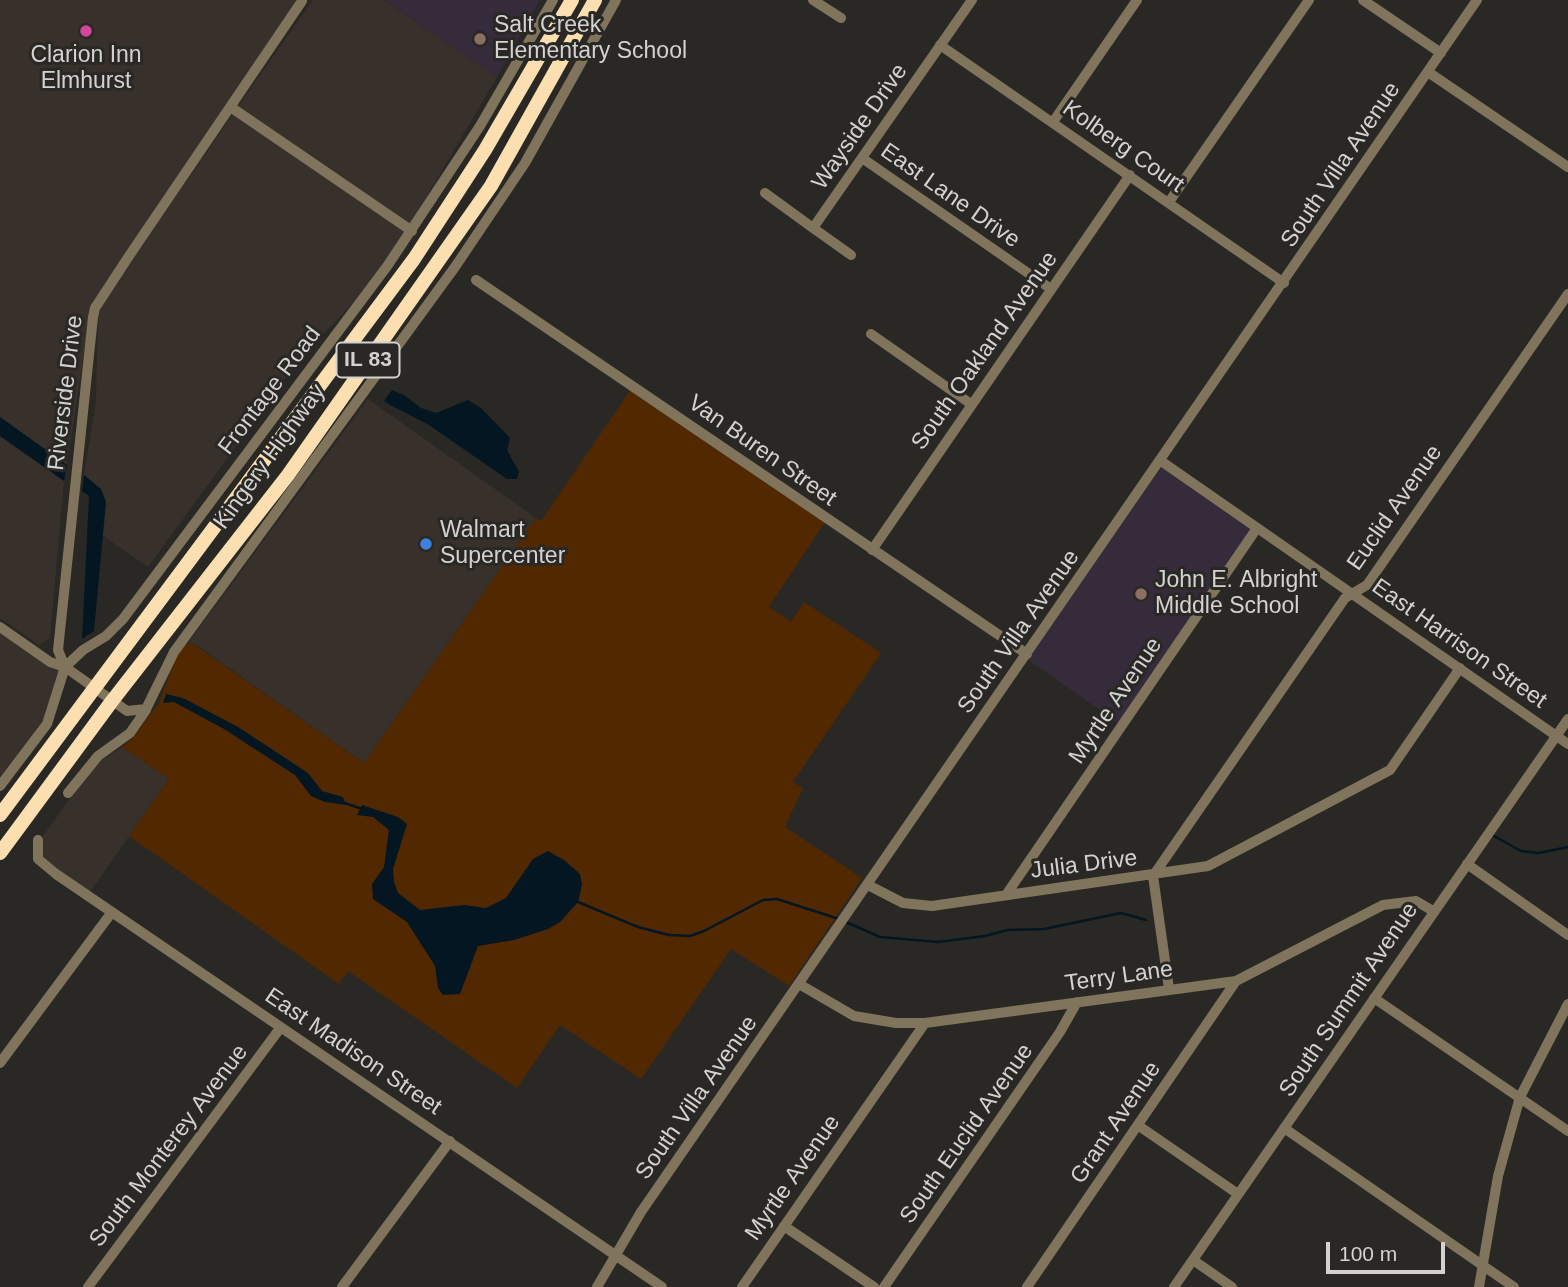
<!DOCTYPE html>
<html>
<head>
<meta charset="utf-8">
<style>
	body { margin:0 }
	#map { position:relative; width:1568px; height:1287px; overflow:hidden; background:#2a2825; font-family:Arial,sans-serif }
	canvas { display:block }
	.scale { position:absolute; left:1326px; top:1242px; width:119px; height:32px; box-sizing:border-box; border:4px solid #d3d2d0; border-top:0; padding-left:9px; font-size:21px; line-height:24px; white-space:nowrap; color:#d3d2d0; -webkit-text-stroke:5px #2a2825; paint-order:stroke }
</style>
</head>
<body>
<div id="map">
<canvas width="1568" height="1287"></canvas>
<div class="scale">100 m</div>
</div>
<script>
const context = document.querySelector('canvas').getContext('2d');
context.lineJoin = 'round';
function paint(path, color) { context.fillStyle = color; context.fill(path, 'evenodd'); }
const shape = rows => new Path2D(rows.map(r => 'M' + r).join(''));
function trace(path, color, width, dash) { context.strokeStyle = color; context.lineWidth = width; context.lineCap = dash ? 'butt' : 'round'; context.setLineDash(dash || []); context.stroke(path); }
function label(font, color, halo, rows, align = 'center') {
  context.font = font + ' Arial,sans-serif'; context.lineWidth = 6; context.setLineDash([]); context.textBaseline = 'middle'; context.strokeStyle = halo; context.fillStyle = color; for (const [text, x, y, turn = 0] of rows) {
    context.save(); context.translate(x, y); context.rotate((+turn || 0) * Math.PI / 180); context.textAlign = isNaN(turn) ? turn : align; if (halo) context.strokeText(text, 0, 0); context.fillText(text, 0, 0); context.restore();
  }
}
paint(shape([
	[0,0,302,0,91,307,67,465,0,417],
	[313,0,384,0,497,77,410,225,237,107],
	[233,114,407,231,358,298,301,357,148,567,102,535,106,502,101,489,84,475,96,401,98,309],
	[368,399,536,518,364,763,195,644,188,643],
	[0,436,64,481,50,638,39,645,0,618],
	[0,633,61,669,44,724,0,780],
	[122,747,169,779,90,892,45,861,41,853,41,839,94,765]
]), '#38302a');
paint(shape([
	[384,0,540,0,497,77],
	[1163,465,1253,528,1120,724,1027,659]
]), '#352b3b');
paint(shape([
	[631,389,825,522,769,607,791,622,804,602,881,653,793,782,803,788,785,827,862,878,789,986,731,949,641,1079,560,1025,517,1088,348,971,339,984,129,836,169,779,122,747,131,740,159,703,176,658,185,645,192,643,364,763,536,518,541,521]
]), '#512800');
paint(shape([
	[392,390,404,395,421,408,436,413,468,400,481,408,510,438,507,450,519,472,517,479,507,479,429,425,390,405,384,401],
	[0,417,67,465,64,481,0,436],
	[84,475,101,489,106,502,94,631,82,639,89,496,82,491],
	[166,694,183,698,238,727,308,773,322,791,343,797,346,805,325,802,311,796,295,775,224,729,174,702,163,703],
	[362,805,398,817,407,824,393,869,394,882,398,893,420,910,464,905,486,908,506,898,533,859,548,851,564,860,580,874,582,885,578,902,560,922,548,929,514,940,478,946,460,994,443,995,438,988,435,966,407,922,373,899,372,884,384,867,389,830,373,817,357,815]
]), '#041621');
trace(shape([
	[345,803,362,809],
	[1494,836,1521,851,1539,853,1568,847],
	[578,902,638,927,669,935,690,936,704,931,763,900,777,899,839,919],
	[846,922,880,937,938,942,985,936,1007,930,1044,929,1121,913,1146,920]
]), '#041621', 2.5);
trace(shape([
	[813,0,841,18],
	[1363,0,1441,53],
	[302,1,129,256,95,308,93,317,58,650,65,667,127,711,146,709,174,652,455,267,525,163,616,0],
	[940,45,1284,283],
	[1428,72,1568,167],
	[232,108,412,231],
	[1053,122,1137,0],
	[862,158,1051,289],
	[765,193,813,228,972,0],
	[1169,202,1309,0],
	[813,228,851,255],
	[476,280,1027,654],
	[871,334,971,404],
	[1161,461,1568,744],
	[872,550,1130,175],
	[0,627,50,662,65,667],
	[0,786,47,724,65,667,83,650,106,636,123,619,388,265,480,126,553,0],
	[68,793,98,756,130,733,146,710],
	[38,840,38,859,56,874,662,1287],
	[1467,864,1568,935],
	[868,885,903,903,932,906,1208,866,1390,770,1460,668],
	[1006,895,1257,528],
	[799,984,854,1016,896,1023,925,1023,1236,981,1383,905,1416,901,1433,911],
	[1169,989,1153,876,1345,598,1367,585,1568,294],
	[1374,998,1568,1131],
	[0,1063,112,912],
	[1139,1126,1238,1194],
	[1284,1128,1514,1287],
	[784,1226,874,1287],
	[1193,1260,1232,1287],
	[88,1287,281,1027],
	[342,1287,450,1141],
	[597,1287,641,1212,1477,0],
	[742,1287,925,1023],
	[884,1287,1060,1032,1077,1002],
	[1027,1287,1236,981],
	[1174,1287,1568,719],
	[1479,1287,1498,1176,1520,1097,1568,1004]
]), '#81745d', 10);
trace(shape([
	[0,815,414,259,485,150,572,0],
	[0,853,112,701,288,475,491,186,595,0]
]), '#fbdfb1', 14);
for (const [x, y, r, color] of [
	[86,31,7,"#d1479c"],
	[480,39,7,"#8d6e63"],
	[426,544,7,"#3f7fe0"],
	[1141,594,7,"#8d6e63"]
]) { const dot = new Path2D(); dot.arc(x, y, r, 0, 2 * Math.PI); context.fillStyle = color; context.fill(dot); trace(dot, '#2a2825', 2.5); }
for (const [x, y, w] of [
	[368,360,63]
]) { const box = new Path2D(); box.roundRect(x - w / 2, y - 17.5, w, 35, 5); context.fillStyle = '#2a2825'; context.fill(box); trace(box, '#d3d2d0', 2); }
label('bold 21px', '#d3d2d0', null, [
	["IL 83",368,360]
]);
label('23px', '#d3d2d0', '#2a2825', [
	["Salt Creek",494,26],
	["Elementary School",494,52],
	["Clarion Inn",86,56,"center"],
	["Elmhurst",86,82,"center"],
	["Walmart",440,531],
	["Supercenter",440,557],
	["John E. Albright",1155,581],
	["Middle School",1155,607]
], 'left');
label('23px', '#d3d2d0', '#2a2825', [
	["Wayside Drive",860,127,-55],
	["Kolberg Court",1123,147,35],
	["South Villa Avenue",1341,165,-56],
	["East Lane Drive",950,196,35],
	["South Oakland Avenue",985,351,-55],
	["Frontage Road",270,391,-53],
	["Riverside Drive",66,393,-83],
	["Van Buren Street",762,451,35],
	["Kingery Highway",270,457,-54],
	["Euclid Avenue",1395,508,-55],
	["South Villa Avenue",1019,632,-55],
	["East Harrison Street",1459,644,35],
	["Myrtle Avenue",1116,701,-56],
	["Julia Drive",1084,865,-7],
	["Terry Lane",1119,977,-8],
	["South Summit Avenue",1349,1000,-56],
	["East Madison Street",353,1052,34],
	["South Villa Avenue",697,1098,-55],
	["Grant Avenue",1116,1123,-56],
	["South Euclid Avenue",967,1134,-55],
	["South Monterey Avenue",169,1146,-53],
	["Myrtle Avenue",793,1178,-55]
]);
</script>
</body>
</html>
